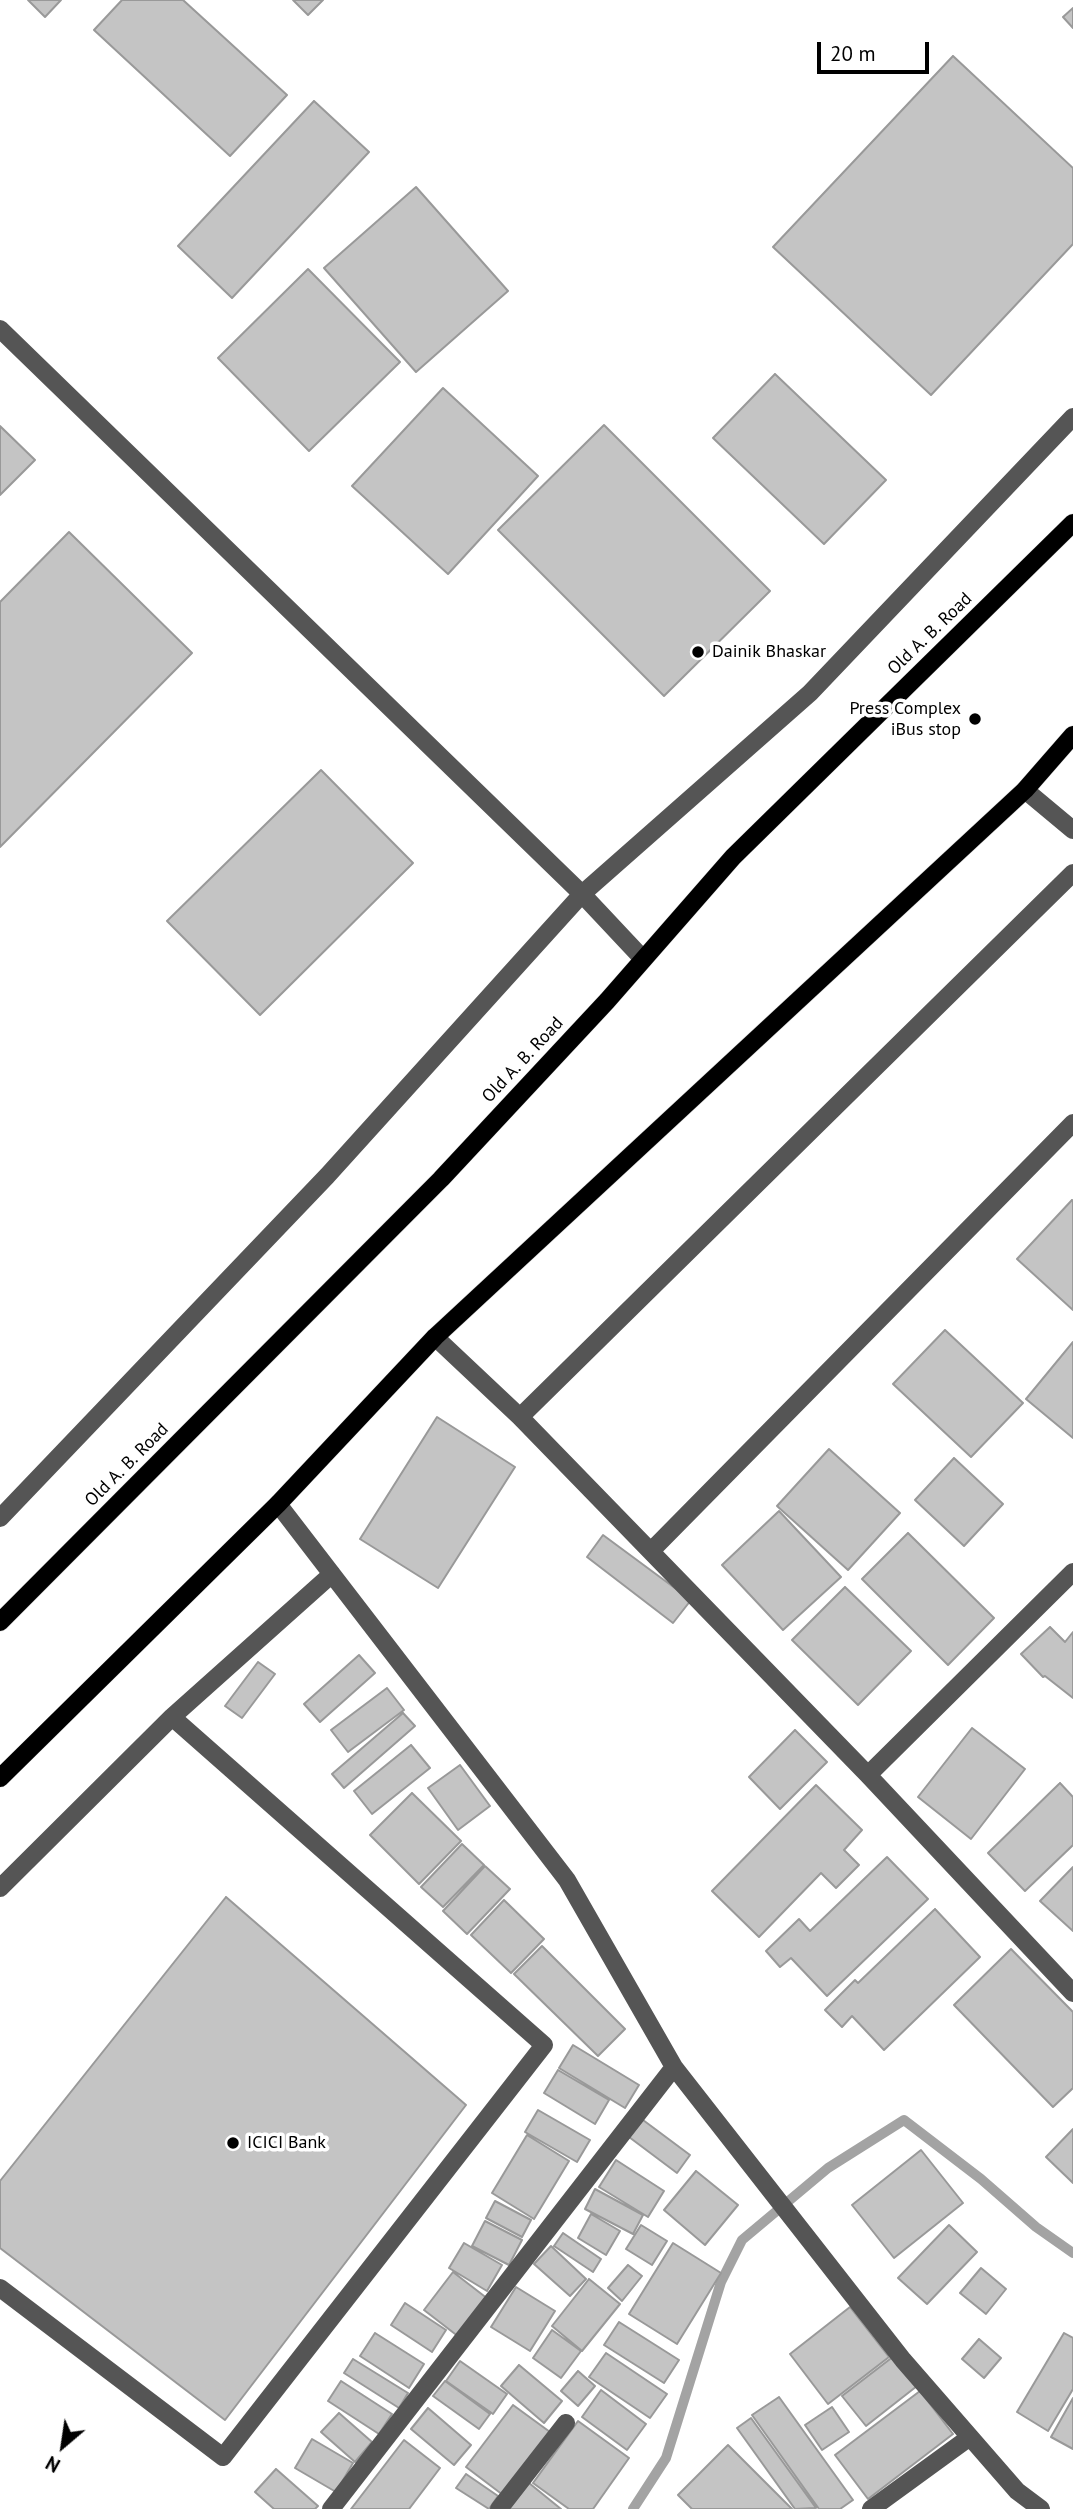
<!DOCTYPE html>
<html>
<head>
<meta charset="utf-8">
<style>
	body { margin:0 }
	#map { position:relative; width:1073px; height:2509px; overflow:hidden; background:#fff; font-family:"PT Sans",sans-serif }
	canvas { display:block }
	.north { position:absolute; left:28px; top:2411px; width:70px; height:70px; -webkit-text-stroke:5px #fff; paint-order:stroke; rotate:209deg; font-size:19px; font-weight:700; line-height:28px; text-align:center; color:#000 }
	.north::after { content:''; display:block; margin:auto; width:24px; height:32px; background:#000; clip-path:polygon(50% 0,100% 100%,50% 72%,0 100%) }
	.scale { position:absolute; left:817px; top:42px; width:112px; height:32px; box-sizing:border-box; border:4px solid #000; border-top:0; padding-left:9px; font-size:21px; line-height:24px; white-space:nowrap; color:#000; -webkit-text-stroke:5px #fff; paint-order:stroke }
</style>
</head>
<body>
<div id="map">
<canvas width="1073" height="2509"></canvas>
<div class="north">N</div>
<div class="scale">20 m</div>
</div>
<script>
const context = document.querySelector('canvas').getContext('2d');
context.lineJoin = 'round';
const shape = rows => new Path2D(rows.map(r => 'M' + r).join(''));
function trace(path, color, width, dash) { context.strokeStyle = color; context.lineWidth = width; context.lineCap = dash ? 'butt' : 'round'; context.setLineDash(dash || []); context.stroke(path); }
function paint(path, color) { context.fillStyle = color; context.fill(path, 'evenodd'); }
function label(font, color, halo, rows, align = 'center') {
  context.font = font + ' "PT Sans",sans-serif'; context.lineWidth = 7; context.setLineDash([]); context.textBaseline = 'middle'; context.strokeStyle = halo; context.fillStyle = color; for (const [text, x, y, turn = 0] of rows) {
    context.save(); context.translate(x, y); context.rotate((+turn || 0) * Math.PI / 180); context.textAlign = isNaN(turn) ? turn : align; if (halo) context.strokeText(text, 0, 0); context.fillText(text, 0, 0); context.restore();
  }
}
trace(shape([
	[633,2509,666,2458,721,2282,742,2240,828,2168,904,2120,981,2179,1036,2227,1073,2253]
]), '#a3a3a3', 10);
const building = shape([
	[28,0,61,0,45,17,28,0],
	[122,0,183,0,287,95,230,156,94,30,122,0],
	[293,0,323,0,308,15,293,0],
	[1073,8,1073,28,1063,17,1073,8],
	[953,56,1073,168,1073,244,931,395,773,247,953,56],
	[314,101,369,152,232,298,178,246,314,101],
	[416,187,508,291,416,372,324,268,416,187],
	[308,269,400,362,309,451,218,358,308,269],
	[775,374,886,480,824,544,713,438,775,374],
	[443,388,538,476,448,574,352,486,443,388],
	[604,425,770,591,664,696,498,530,604,425],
	[0,426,35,460,0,495,0,426],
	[69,532,192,653,0,847,0,602,69,532],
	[321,770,413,863,260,1015,167,921,321,770],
	[1072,1200,1073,1201,1073,1310,1017,1259,1072,1200],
	[945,1330,1023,1403,971,1457,893,1384,945,1330],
	[1073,1342,1073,1438,1026,1399,1073,1342],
	[437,1417,515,1467,438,1588,360,1539,437,1417],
	[829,1449,900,1513,848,1570,777,1506,829,1449],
	[954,1458,1003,1504,964,1546,915,1500,954,1458],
	[779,1511,841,1577,783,1630,722,1565,779,1511],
	[908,1533,994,1618,948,1665,862,1579,908,1533],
	[603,1535,691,1600,673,1623,587,1557,603,1535],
	[845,1587,911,1651,858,1705,792,1640,845,1587],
	[1050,1627,1065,1642,1073,1632,1073,1698,1045,1676,1043,1677,1021,1654,1050,1627],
	[359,1655,375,1673,320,1722,304,1704,359,1655],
	[258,1662,275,1674,242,1718,225,1706,258,1662],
	[387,1688,404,1710,348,1752,331,1730,387,1688],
	[403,1713,415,1726,344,1788,332,1774,403,1713],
	[972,1728,1025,1769,971,1839,918,1797,972,1728],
	[795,1730,827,1762,780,1809,749,1777,795,1730],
	[411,1745,430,1768,372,1814,354,1791,411,1745],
	[460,1765,490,1806,458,1830,428,1788,460,1765],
	[1060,1783,1073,1797,1073,1845,1025,1891,988,1853,1060,1783],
	[816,1785,862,1830,844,1850,859,1865,836,1888,821,1873,759,1937,712,1891,816,1785],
	[412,1793,461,1841,419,1884,370,1835,412,1793],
	[462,1844,484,1865,443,1907,421,1887,462,1844],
	[887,1857,928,1899,827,1996,791,1958,780,1967,766,1951,799,1919,810,1931,887,1857],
	[485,1866,510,1889,467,1934,443,1911,485,1866],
	[1073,1867,1073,1931,1040,1901,1073,1867],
	[226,1897,466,2105,225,2420,0,2248,0,2181,226,1897],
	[504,1900,544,1939,511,1973,471,1935,504,1900],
	[935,1909,980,1957,884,2050,852,2016,842,2027,825,2010,855,1980,858,1983,935,1909],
	[542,1946,625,2029,598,2056,514,1974,542,1946],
	[1011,1949,1073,2012,1073,2088,1053,2107,954,2005,1011,1949],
	[573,2045,639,2085,625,2108,559,2068,573,2045],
	[558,2070,609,2100,595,2124,544,2093,558,2070],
	[538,2110,590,2140,577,2162,525,2132,538,2110],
	[643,2120,690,2155,677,2173,629,2137,643,2120],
	[1073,2129,1073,2183,1046,2157,1073,2129],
	[527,2135,569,2161,534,2219,492,2193,527,2135],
	[921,2150,963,2203,894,2258,852,2205,921,2150],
	[616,2160,664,2191,648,2217,599,2187,616,2160],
	[696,2171,738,2205,705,2245,664,2210,696,2171],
	[595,2189,643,2215,633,2234,585,2209,595,2189],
	[495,2201,531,2220,522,2237,486,2218,495,2201],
	[591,2214,620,2231,606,2255,578,2238,591,2214],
	[485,2221,522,2240,509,2265,472,2246,485,2221],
	[641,2225,667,2241,652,2265,626,2249,641,2225],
	[949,2225,977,2252,927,2304,898,2278,949,2225],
	[563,2233,601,2259,593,2272,554,2246,563,2233],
	[464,2243,502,2265,487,2291,449,2268,464,2243],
	[673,2243,721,2273,677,2344,629,2314,673,2243],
	[551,2246,586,2279,570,2296,534,2264,551,2246],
	[628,2265,642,2276,622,2301,608,2288,628,2265],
	[981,2268,1006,2289,986,2314,960,2293,981,2268],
	[453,2272,488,2299,459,2337,424,2310,453,2272],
	[589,2279,620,2304,582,2351,552,2326,589,2279],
	[516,2287,555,2311,530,2351,491,2327,516,2287],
	[405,2303,446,2330,432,2352,391,2325,405,2303],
	[850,2307,889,2357,828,2404,790,2354,850,2307],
	[619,2322,679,2360,664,2383,604,2345,619,2322],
	[552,2330,581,2351,561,2378,533,2358,552,2330],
	[375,2333,424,2364,409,2388,360,2356,375,2333],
	[1064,2333,1073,2338,1073,2389,1048,2431,1017,2412,1064,2333],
	[979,2339,1001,2358,984,2378,962,2359,979,2339],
	[606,2353,667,2394,650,2418,589,2377,606,2353],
	[894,2356,917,2386,866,2426,842,2396,894,2356],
	[353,2359,408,2393,399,2408,344,2373,353,2359],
	[460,2361,507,2394,493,2414,446,2381,460,2361],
	[519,2365,562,2401,544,2423,501,2386,519,2365],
	[578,2371,595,2386,578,2406,561,2391,578,2371],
	[341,2381,392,2414,379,2434,328,2401,341,2381],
	[445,2381,490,2414,479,2429,433,2396,445,2381],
	[601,2390,646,2424,627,2450,582,2417,601,2390],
	[920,2391,953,2434,868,2499,835,2455,920,2391],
	[779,2397,853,2500,840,2509,819,2509,752,2415,779,2397],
	[1073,2398,1073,2449,1051,2437,1073,2398],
	[513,2405,550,2432,503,2495,466,2467,513,2405],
	[832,2407,849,2432,822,2450,805,2425,832,2407],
	[428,2408,471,2445,454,2465,411,2429,428,2408],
	[339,2413,372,2442,355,2462,321,2432,339,2413],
	[751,2418,816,2508,795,2509,737,2428,751,2418],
	[578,2421,629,2458,593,2509,569,2509,533,2483,578,2421],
	[312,2439,353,2463,336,2492,295,2468,312,2439],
	[404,2440,440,2468,409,2509,351,2509,404,2440],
	[728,2445,792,2509,692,2509,678,2495,728,2445],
	[276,2469,318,2506,315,2509,274,2509,255,2492,276,2469],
	[466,2474,498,2496,489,2509,456,2488,466,2474],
	[529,2483,561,2509,509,2509,529,2483]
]);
paint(building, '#c4c4c4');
trace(building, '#999', 2);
const major = shape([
	[0,1622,441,1179,607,1001,733,857,1073,523],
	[0,1778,278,1504,435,1337,1025,790,1073,735]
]);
trace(major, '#dbdbdb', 19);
trace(shape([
	[0,329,582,894,643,959],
	[1025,790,1073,830],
	[435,1337,520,1417,1073,873],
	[520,1417,868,1775,1073,1993],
	[278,1504,567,1880,674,2067,903,2360,1017,2491,1041,2509],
	[0,1518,327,1176,582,894,810,693,1073,417],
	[651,1551,1073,1123],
	[868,1775,1073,1572],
	[0,1888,172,1717,332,1574],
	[0,2288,223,2457,544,2045,172,1717],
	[331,2509,674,2067],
	[499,2509,566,2423],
	[871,2509,970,2437]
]), '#555', 18);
trace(major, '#000', 18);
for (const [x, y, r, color] of [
	[698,652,7,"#000"],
	[975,719,7,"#000"],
	[233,2143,7,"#000"]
]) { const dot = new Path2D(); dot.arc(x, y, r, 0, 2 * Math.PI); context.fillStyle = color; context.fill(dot); trace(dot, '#fff', 2.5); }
label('18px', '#000', '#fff', [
	["Old A. B. Road",930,634,-44],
	["Old A. B. Road",523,1060,-47],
	["Old A. B. Road",127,1465,-45]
]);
label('18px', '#000', '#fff', [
	["Dainik Bhaskar",712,652],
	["Press Complex",961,709,"right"],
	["iBus stop",961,730,"right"],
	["ICICI Bank",247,2143]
], 'left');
</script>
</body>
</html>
